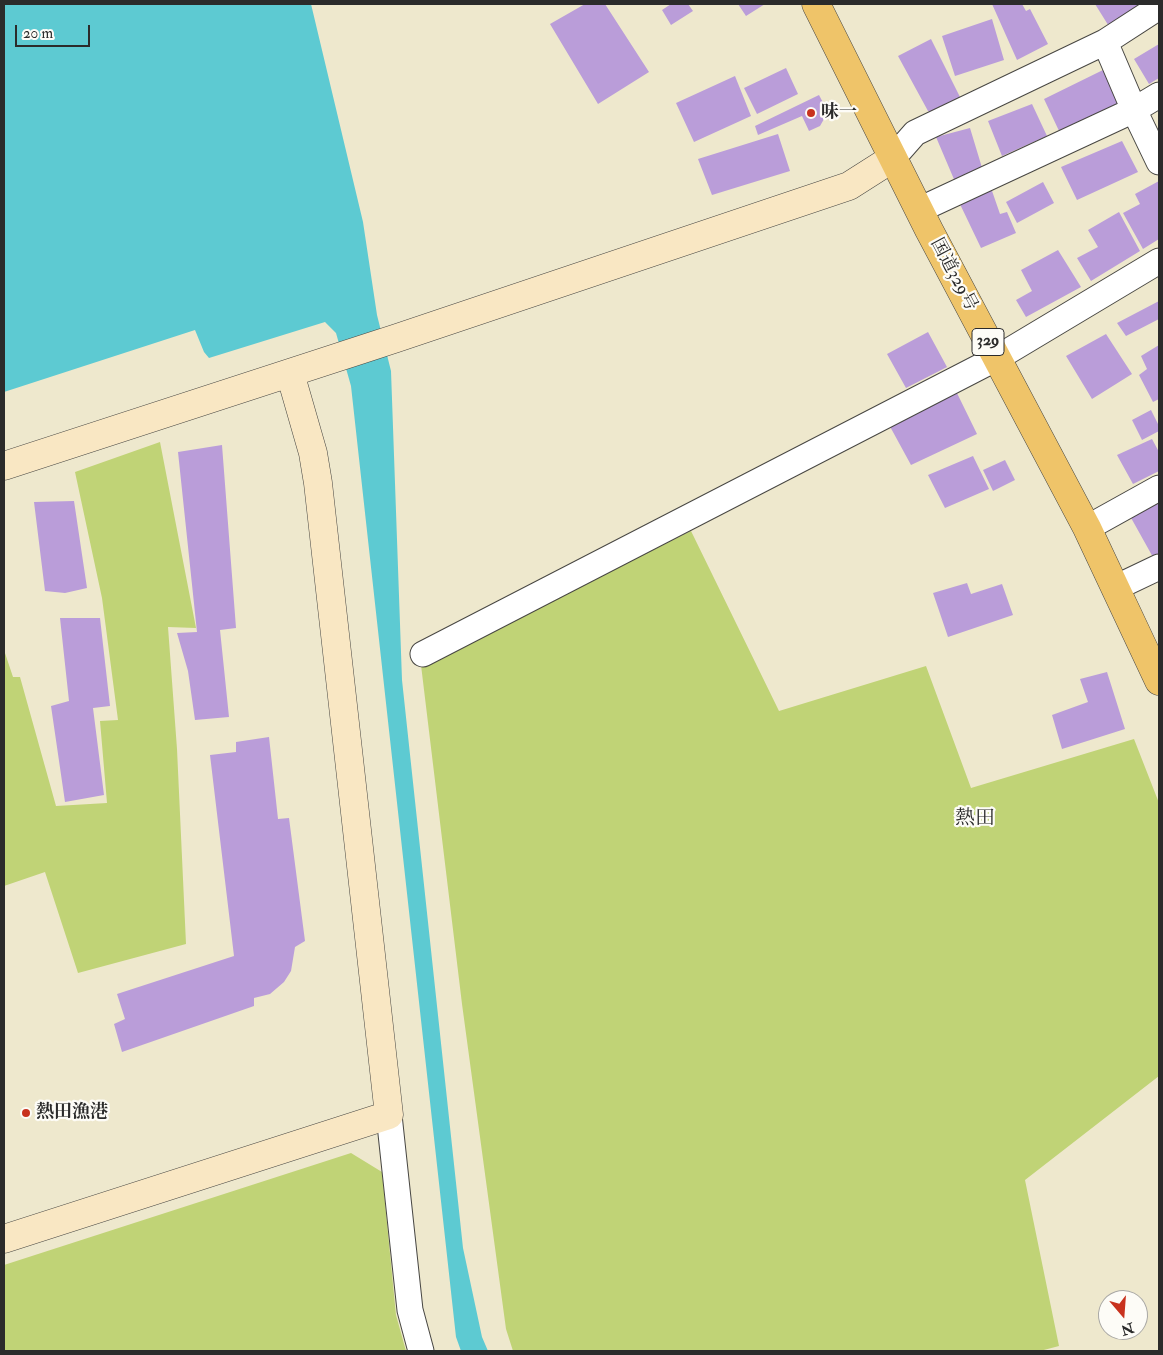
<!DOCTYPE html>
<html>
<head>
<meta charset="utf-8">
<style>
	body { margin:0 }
	#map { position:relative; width:1163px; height:1355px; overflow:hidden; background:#eee8cd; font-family:"IM FELL Double Pica",serif }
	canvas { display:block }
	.frame { position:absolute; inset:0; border:5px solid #2b2b2b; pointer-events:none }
	.north { position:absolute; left:1098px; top:1290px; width:50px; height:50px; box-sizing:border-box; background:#fdfcf7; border:1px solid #a9a8a5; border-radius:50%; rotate:162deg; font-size:14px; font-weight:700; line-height:20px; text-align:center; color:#2b2b2b }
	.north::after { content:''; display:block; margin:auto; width:18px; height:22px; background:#c8321e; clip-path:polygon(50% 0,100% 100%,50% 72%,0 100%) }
	.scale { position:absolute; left:15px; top:25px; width:75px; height:22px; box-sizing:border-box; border:2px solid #2b2b2b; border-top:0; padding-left:6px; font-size:15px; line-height:18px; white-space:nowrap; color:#2b2b2b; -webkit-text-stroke:4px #fdfcf7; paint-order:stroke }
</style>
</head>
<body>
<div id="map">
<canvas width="1163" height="1355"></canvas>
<div class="frame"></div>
<div class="north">N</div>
<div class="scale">20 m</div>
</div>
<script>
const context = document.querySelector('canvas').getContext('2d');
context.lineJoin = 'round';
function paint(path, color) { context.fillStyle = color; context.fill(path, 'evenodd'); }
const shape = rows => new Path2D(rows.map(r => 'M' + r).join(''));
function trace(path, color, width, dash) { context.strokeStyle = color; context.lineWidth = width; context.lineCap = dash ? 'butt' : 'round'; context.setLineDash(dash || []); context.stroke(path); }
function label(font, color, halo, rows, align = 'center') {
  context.font = font + ' "IM FELL Double Pica","Noto Serif JP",serif'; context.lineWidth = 4.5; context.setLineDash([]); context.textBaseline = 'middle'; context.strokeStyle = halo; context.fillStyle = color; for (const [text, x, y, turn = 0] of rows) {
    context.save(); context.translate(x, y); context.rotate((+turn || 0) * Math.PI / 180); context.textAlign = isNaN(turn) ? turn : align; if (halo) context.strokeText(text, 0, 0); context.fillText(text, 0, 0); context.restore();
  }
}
paint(shape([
	[160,442,196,628,168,627,177,749,186,944,78,973,45,872,4,886,4,650,13,677,20,677,56,806,107,803,100,721,118,720,102,598,75,472],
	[691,531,779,711,926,666,971,788,1134,739,1159,803,1159,1076,1025,1180,1059,1346,1040,1351,513,1351,506,1329,462,1004,421,665],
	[351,1153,382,1172,396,1315,406,1351,4,1351,4,1265]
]), '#c0d376');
paint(shape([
	[4,4,311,4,363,222,377,315,391,371,402,680,463,1248,482,1337,488,1351,461,1351,456,1337,351,386,336,333,325,322,209,358,204,352,195,330,4,392]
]), '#5dcad2');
paint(shape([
	[585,4,605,4,649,72,598,104,550,24],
	[671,4,688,4,693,11,671,25,662,10],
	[738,4,765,4,746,16],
	[992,4,1022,4,1026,11,1030,9,1048,44,1017,60],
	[1095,4,1149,4,1110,28],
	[992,19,1004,60,955,76,942,36],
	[931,39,962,101,936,114,928,111,898,56],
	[1159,44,1159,78,1149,84,1134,59],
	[786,68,798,94,757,114,744,88],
	[1103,70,1119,104,1060,133,1044,99],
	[735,76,751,116,694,142,676,103],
	[819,95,828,112,820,126,809,131,802,116,758,135,755,126],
	[1032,104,1047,136,1002,156,988,121],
	[970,128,983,171,956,184,936,137],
	[778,134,790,171,712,195,698,159],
	[1122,141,1138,172,1077,200,1061,167],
	[1159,181,1159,239,1143,249,1123,213,1140,204,1135,194],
	[1043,182,1054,203,1017,223,1006,202],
	[991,188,1000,214,1007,212,1016,233,981,248,958,200],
	[1119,212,1140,251,1091,281,1077,258,1098,247,1088,230],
	[1058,250,1081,287,1026,317,1016,300,1032,291,1021,270],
	[1159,301,1159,319,1126,336,1117,323],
	[928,332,947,367,906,388,887,354],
	[1106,334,1132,374,1092,399,1066,356],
	[1159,345,1159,399,1153,402,1139,375,1147,369,1141,356],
	[955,389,977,434,911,465,887,421],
	[1151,410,1159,426,1159,431,1142,440,1132,420],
	[1152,439,1159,452,1159,471,1133,484,1117,455],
	[222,445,236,628,220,630,229,717,195,720,188,671,177,633,197,632,178,452],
	[973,456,989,489,945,508,928,475],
	[1005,460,1015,480,993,491,983,470],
	[1159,500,1159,556,1154,559,1130,516],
	[74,501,87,588,65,593,45,591,34,502],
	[967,583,971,594,1002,584,1013,615,948,637,933,593],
	[60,618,100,618,110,706,93,708,104,795,65,802,51,706,69,701],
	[1107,672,1125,729,1062,749,1052,715,1088,702,1080,679],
	[269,737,278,819,289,818,305,941,295,947,291,971,284,982,270,994,254,998,254,1006,122,1052,114,1024,125,1019,117,994,234,956,210,755,236,752,236,742]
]), '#ba9dd9');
const street = shape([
	[1105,42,1134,110,1159,162],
	[893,158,915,133,1105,42,1159,7],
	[919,210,1134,110,1159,95],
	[1087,528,1159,488],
	[1115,588,1159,567],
	[423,654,997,358,1159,261],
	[389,1115,410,1310,421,1351]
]);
const secondary = shape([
	[4,466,397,338,849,186,893,158],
	[4,1239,389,1115,318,483,313,453,290,373]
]);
const highway = shape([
	[816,4,929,230,1087,528,1159,681]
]);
trace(street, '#484743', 27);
trace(secondary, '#484743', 29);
trace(highway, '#484743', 29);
trace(street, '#fff', 25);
trace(secondary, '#f9e7c3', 28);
trace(highway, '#efc469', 28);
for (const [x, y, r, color] of [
	[811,113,5,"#c8321e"],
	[26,1113,5,"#c8321e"]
]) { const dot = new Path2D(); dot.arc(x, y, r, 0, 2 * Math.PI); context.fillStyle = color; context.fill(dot); trace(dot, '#fdfcf7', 2); }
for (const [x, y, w] of [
	[988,342,32]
]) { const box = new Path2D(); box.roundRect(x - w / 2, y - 13.5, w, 27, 4); context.fillStyle = '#fdfcf7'; context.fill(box); trace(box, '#2b2b2b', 1); }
label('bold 16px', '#2b2b2b', null, [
	["329",988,342]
]);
label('bold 18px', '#2b2b2b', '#fdfcf7', [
	["味一",821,113],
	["熱田漁港",36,1113]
], 'left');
label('18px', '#2b2b2b', '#fdfcf7', [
	["国道329号",953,275,62]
]);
label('20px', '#2b2b2b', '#fdfcf7', [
	["熱田",975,820]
]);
</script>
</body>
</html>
